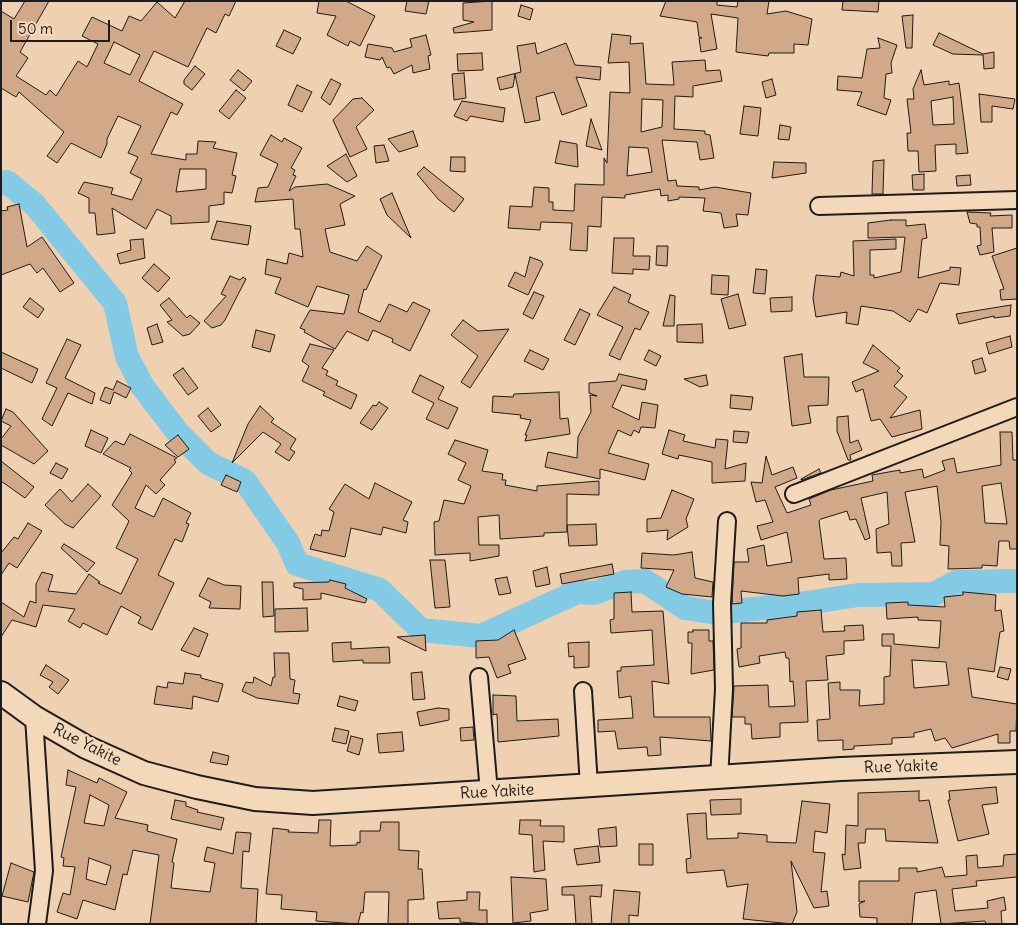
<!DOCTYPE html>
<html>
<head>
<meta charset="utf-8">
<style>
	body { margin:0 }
	#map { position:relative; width:1018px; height:925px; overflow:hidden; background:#efd1b2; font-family:Delius,sans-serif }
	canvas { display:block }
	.frame { position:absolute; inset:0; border:2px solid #1c1c1c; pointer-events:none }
	.scale { position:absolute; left:10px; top:20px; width:100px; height:22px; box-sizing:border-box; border:2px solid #1c1c1c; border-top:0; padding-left:6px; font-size:15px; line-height:18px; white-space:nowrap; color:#1c1c1c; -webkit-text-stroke:4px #f3d8ba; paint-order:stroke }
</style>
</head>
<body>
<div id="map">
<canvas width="1018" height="925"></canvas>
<div class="frame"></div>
<div class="scale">50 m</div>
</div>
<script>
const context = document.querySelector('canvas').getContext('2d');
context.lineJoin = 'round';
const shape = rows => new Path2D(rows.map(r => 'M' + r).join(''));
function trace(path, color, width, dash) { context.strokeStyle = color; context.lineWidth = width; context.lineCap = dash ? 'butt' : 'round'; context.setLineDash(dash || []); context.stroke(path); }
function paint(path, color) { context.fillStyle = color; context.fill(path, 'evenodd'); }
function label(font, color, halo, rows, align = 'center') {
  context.font = font + ' Delius,sans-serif'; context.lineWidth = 4.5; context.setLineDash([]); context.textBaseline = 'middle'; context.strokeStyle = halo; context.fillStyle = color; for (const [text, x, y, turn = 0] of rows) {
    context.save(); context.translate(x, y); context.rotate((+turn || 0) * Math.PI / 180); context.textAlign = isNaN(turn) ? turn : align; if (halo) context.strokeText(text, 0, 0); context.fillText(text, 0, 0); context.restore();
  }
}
trace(shape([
	[1,183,7,182,34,204,115,303,127,357,143,387,178,433,208,463,245,481,288,543,297,564,380,590,421,630,481,636,577,592,594,593,625,582,645,581,685,608,717,613,807,603,858,595,934,594,956,582,1017,581]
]), '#83cbe4', 24);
const building = shape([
	[25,1,49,1,20,52,28,58,16,76,46,95,50,90,56,96,78,61,87,67,98,44,82,36,92,17,122,31,129,16,141,21,157,2,175,18,185,1,236,1,229,16,225,14,216,33,207,28,188,67,154,51,139,81,183,104,177,115,171,112,151,154,186,160,186,154,197,154,198,141,216,142,213,148,237,153,232,175,236,176,232,193,224,192,224,204,209,206,209,222,171,224,171,216,157,209,146,229,112,208,115,233,97,235,95,213,89,213,89,198,78,193,84,182,113,188,111,194,132,200,142,179,130,173,138,157,128,153,141,126,118,116,107,139,107,144,101,158,71,143,57,163,47,156,64,132,19,92,16,97,1,88,1,11,14,19,25,1],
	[114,42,140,55,130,75,104,63,114,42],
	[180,169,206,169,206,189,176,192,180,169],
	[319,1,346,1,375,16,360,46,350,41,348,46,327,35,336,16,317,13,319,1],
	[407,1,429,1,426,14,405,11,407,1],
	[492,1,492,30,454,33,453,28,474,22,463,20,463,3,492,1],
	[666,1,717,1,717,5,737,7,738,1,769,1,767,14,786,11,812,19,808,45,794,44,794,53,769,53,768,56,736,52,738,18,711,14,717,49,701,52,699,38,702,38,699,37,697,22,660,16,666,1],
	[843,1,879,1,878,12,842,10,843,1],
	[521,5,533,9,530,20,518,16,521,5],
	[913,15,912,48,906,48,902,16,913,15],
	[284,30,301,38,293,54,276,46,284,30],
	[939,33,983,54,994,52,994,68,984,69,983,55,953,54,933,45,939,33],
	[612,34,631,36,630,44,643,43,646,84,674,85,672,62,705,60,706,71,720,70,722,81,693,86,693,97,675,96,674,129,705,131,705,134,710,135,714,158,700,160,697,142,662,140,668,181,676,180,677,186,699,187,699,190,715,187,751,193,748,215,736,214,738,226,724,228,721,213,703,211,705,198,679,197,679,199,668,201,668,195,661,196,660,189,625,195,625,198,602,197,601,227,588,226,587,251,570,250,572,223,541,222,540,230,508,228,510,206,532,207,534,187,549,188,549,202,553,202,553,210,574,211,575,184,604,185,604,158,607,163,610,92,630,93,629,62,608,63,612,34],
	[642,99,663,100,662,127,641,132,642,99],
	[629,147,648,148,652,172,627,176,629,147],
	[426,35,431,55,428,56,430,69,413,73,412,65,394,74,390,67,387,68,382,57,380,60,365,57,368,44,392,48,394,52,412,47,410,39,426,35],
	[878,38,897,45,891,63,892,73,886,74,884,98,891,100,886,115,857,105,862,92,837,90,838,76,862,78,867,49,880,48,878,38],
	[535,43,537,54,566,43,575,65,601,67,600,80,576,77,587,106,562,115,554,92,536,97,540,120,525,123,515,74,513,87,500,90,497,78,521,72,517,46,535,43],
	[482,53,483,70,458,71,457,54,482,53],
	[195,66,205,74,192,90,184,84,184,80,195,66],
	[238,70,252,81,244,91,230,80,238,70],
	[921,70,924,85,949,81,949,85,959,83,968,153,956,154,956,144,935,145,936,171,919,172,918,151,908,151,907,133,911,133,907,99,914,99,913,89,921,70],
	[953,97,954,124,933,125,931,101,953,97],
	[464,73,466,98,454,100,452,74,464,73],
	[331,79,341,84,330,105,321,98,331,79],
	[772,79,776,95,766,98,762,82,772,79],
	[297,85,312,92,302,112,288,105,297,85],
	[236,90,246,98,229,119,219,111,236,90],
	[979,94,1015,99,1013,109,992,106,992,122,981,122,979,94],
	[362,98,374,110,356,127,367,149,350,157,333,120,353,99,362,98],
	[462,101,505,108,503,122,470,116,467,121,454,116,462,101],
	[744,106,761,108,758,136,740,134,744,106],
	[591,119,602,150,586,146,591,119],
	[780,125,791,127,789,140,778,139,780,125],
	[413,131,418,146,399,152,388,139,413,131],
	[271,135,282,142,284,138,302,148,291,168,295,170,293,175,296,176,289,191,295,187,327,184,355,196,340,204,345,225,325,229,330,252,357,261,367,246,382,256,366,290,364,289,358,312,380,322,389,304,407,312,413,302,430,310,410,351,392,342,393,339,373,330,368,341,347,331,335,349,304,332,305,330,300,328,310,310,344,314,349,295,317,286,308,307,275,293,281,278,265,274,267,259,287,264,289,253,303,257,300,229,295,229,293,199,255,202,258,188,268,187,278,164,260,155,271,135],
	[560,141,577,144,578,167,555,163,560,141],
	[384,145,389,161,376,163,374,146,384,145],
	[346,154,357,176,347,182,327,166,346,154],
	[451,157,465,157,465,172,450,171,451,157],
	[884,160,883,194,872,194,873,161,884,160],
	[774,162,806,163,806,173,772,178,774,162],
	[424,167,464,199,454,212,438,199,417,174,424,167],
	[924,174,924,190,913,190,912,175,924,174],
	[970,175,971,185,957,186,956,176,970,175],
	[392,193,411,238,387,215,380,199,392,193],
	[19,204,27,247,42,237,74,283,60,292,43,268,37,273,30,264,1,275,1,211,8,210,7,207,19,204],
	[967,212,991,213,990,216,1012,215,1012,228,992,228,994,252,980,255,977,246,981,245,980,227,977,227,977,224,970,223,967,212],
	[891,220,906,220,906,226,925,224,927,238,922,239,918,278,950,270,950,267,961,268,959,285,940,283,927,313,918,309,910,322,893,311,861,306,858,325,846,323,847,312,816,317,813,298,816,275,840,277,841,272,854,276,853,241,896,239,896,249,870,250,870,275,874,275,874,278,901,272,905,237,868,238,868,223,891,220],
	[217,221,251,226,248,245,211,239,217,221],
	[614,238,634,238,633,256,650,256,649,270,633,269,633,274,612,273,614,238],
	[143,239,145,258,120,264,117,254,131,250,130,240,143,239],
	[657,246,668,246,667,266,656,265,657,246],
	[1017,248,1017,299,1001,300,1000,290,1004,289,992,256,1017,248],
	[530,257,541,261,543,264,528,295,508,286,515,272,525,277,530,257],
	[154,264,170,278,158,292,142,278,154,264],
	[756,269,767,270,765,294,753,293,756,269],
	[712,275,729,276,728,295,711,294,712,275],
	[230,276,240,280,243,277,246,279,225,320,221,325,212,328,204,321,226,296,221,294,230,276],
	[614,287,631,295,628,302,649,312,640,330,635,328,620,360,609,355,623,327,597,315,614,287],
	[534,292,544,296,533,319,523,314,534,292],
	[738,294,746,325,729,329,721,299,738,294],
	[670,295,675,296,674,326,663,326,670,295],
	[792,297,792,311,771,312,770,298,792,297],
	[30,298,44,309,38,318,23,307,30,298],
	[169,298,187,318,190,315,200,323,190,334,183,336,167,322,172,320,160,305,169,298],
	[1011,305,1010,316,994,318,994,316,959,324,956,314,1011,305],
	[580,309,590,314,575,345,564,340,580,309],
	[463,320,478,331,509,329,470,388,461,382,478,356,451,335,463,320],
	[157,324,163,342,152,345,147,328,157,324],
	[702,324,703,343,677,342,677,325,702,324],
	[256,330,275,335,270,352,252,347,256,330],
	[1010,336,1012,347,989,354,986,343,1010,336],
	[67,339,81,345,65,378,95,393,92,404,68,393,52,426,42,419,57,388,46,383,67,339],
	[310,344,334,350,322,368,328,371,326,375,338,381,336,385,357,395,351,409,323,395,325,392,302,381,309,366,302,361,310,344],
	[873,345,900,368,897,371,903,376,894,386,907,397,890,418,920,410,922,429,892,437,880,419,871,421,863,389,856,392,852,382,879,371,863,363,873,345],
	[530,350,549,359,543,370,524,361,530,350],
	[649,350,661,356,656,366,644,360,649,350],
	[1,352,38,369,32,383,1,368,1,352],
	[802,354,804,377,829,377,828,405,808,406,811,423,792,426,784,357,802,354],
	[982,358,986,371,975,374,972,361,982,358],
	[183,368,198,388,188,395,173,375,183,368],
	[619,374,647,380,645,390,622,385,612,407,639,420,642,402,658,405,655,428,641,427,639,433,634,430,631,436,618,430,608,453,649,464,645,480,600,469,600,479,545,467,548,452,577,458,578,437,591,412,590,395,597,396,589,393,589,383,616,381,619,374],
	[420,375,444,387,438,399,458,408,448,429,426,419,434,403,412,392,420,375],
	[706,375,708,385,700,387,684,379,706,375],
	[117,381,131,388,126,398,114,392,110,404,100,400,105,387,113,390,117,381],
	[559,392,560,419,568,418,570,434,525,441,527,435,525,435,531,420,520,418,521,415,492,412,493,396,513,397,514,394,559,392],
	[731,395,753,397,751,410,730,408,731,395],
	[379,402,388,408,372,430,360,423,373,405,376,406,379,402],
	[260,406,274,419,271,422,296,439,290,449,295,452,289,461,275,452,281,444,263,432,232,463,248,424,260,406],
	[208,408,221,425,211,432,198,416,208,408],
	[6,409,13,412,48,451,34,464,1,445,1,439,11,426,1,421,6,409],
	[848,416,850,443,858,440,862,450,850,455,851,460,848,460,837,431,837,417,848,416],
	[91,430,108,438,101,453,85,446,91,430],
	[669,430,685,435,683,441,715,448,716,439,728,440,725,469,746,463,745,481,712,483,712,462,679,455,678,459,662,454,669,430],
	[734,431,749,432,747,443,733,442,734,431],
	[1000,432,1012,432,1013,460,1017,460,1017,549,1010,549,1009,541,999,541,997,566,982,565,982,568,948,569,949,546,940,545,941,522,937,486,905,492,915,542,901,543,902,566,892,566,891,552,877,553,876,529,889,524,887,492,861,498,870,538,865,540,856,519,850,520,847,511,821,519,819,521,824,559,846,558,847,579,829,580,829,574,798,578,799,594,783,596,741,591,742,603,732,604,734,562,749,562,747,549,764,545,767,566,792,562,787,532,761,540,757,526,773,522,765,500,756,502,751,482,762,483,766,456,772,475,793,467,797,478,775,487,787,513,811,505,809,499,831,490,873,481,872,475,883,473,900,470,900,473,922,469,924,478,945,470,942,461,954,458,957,473,1001,465,1000,432],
	[1001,483,1007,524,985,523,982,486,1001,483],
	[130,434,177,458,174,460,176,462,160,480,165,485,156,494,146,485,135,508,154,517,163,498,191,513,186,523,189,524,182,542,175,539,158,575,174,583,152,630,138,623,141,617,121,606,107,635,83,623,80,628,68,621,75,609,43,605,36,627,12,620,1,637,1,602,24,617,30,601,36,603,36,584,42,572,53,575,48,591,76,594,89,574,100,582,98,583,121,594,138,559,116,548,129,521,112,505,132,473,129,470,131,468,103,454,115,441,124,445,130,434],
	[178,435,189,449,178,457,165,445,178,435],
	[455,440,488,450,482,471,503,474,502,480,506,480,505,485,537,491,537,486,599,481,599,495,567,494,567,532,544,533,544,536,500,539,499,515,478,517,479,545,499,545,499,556,470,561,470,553,435,555,434,522,439,521,444,500,464,504,471,486,458,480,466,463,448,454,455,440],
	[1,461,34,487,25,498,1,481,1,461],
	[56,463,68,469,62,479,50,473,56,463],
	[819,469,821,473,801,480,801,479,819,469],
	[226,475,241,482,237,492,221,485,226,475],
	[375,483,412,502,403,520,408,522,406,533,383,527,381,535,351,528,345,557,310,549,315,534,321,536,322,530,329,531,334,512,329,509,345,484,369,499,375,483],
	[88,484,101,496,73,528,65,524,45,505,60,489,72,502,88,484],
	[672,490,694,499,686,519,688,527,667,540,668,530,647,532,647,519,661,518,672,490],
	[28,523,42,531,17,568,9,563,1,575,1,553,14,537,18,539,28,523],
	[596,524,597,545,569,546,567,525,596,524],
	[64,544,95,563,87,572,61,548,64,544],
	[692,552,695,578,713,582,712,597,682,594,666,587,674,570,641,568,642,553,674,555,692,552],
	[430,560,445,560,450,607,435,608,430,560],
	[612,564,614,574,562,584,560,574,612,564],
	[547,567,550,584,536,587,533,571,547,567],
	[507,577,511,593,499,595,495,579,507,577],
	[208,578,224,585,241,586,240,609,209,608,211,602,199,596,208,578],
	[330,580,346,584,345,588,367,599,365,603,321,593,321,599,303,600,303,589,294,587,294,583,329,582,330,580],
	[262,582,273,582,274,616,263,617,262,582],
	[631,592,632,612,663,611,669,684,652,681,654,717,710,717,711,741,660,737,661,755,648,756,647,747,618,749,615,731,598,732,598,720,633,718,631,696,619,698,617,671,621,671,621,667,654,665,652,630,611,633,610,620,614,619,614,593,631,592],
	[963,592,996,595,995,611,1001,610,1004,631,1000,632,994,672,968,668,972,697,1017,704,1016,731,1010,731,1010,743,998,743,998,734,952,748,945,738,935,741,931,729,914,733,914,737,892,738,892,744,854,746,854,749,843,750,843,740,818,741,817,720,830,719,828,683,840,682,840,690,860,690,859,706,884,704,884,677,890,676,891,646,882,646,882,634,894,634,894,644,939,648,941,621,918,620,918,617,887,619,886,603,908,602,908,605,945,607,944,597,963,595,963,592],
	[912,660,946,662,949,685,914,688,912,660],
	[307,608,308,631,275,632,275,609,307,608],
	[821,610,823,632,845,631,844,626,863,625,864,640,844,641,844,654,826,656,828,680,806,681,808,722,780,723,780,737,752,739,751,724,745,724,745,717,732,717,734,686,768,685,769,707,795,706,793,681,790,682,789,658,786,658,785,652,759,656,760,663,739,667,737,649,741,648,741,623,767,623,767,620,797,616,797,612,821,610],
	[194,628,208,634,199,657,181,650,194,628],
	[514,630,526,659,508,665,511,673,497,678,489,657,476,658,476,641,498,640,514,630],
	[693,630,709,630,709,641,713,641,714,670,691,674,692,643,688,643,688,632,693,632,693,630],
	[425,635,426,651,397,637,425,635],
	[351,642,351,649,389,647,390,663,363,663,363,660,333,662,332,643,351,642],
	[589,642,589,667,574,668,574,656,569,657,568,643,589,642],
	[274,653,289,653,290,679,295,680,293,693,300,694,298,704,257,698,242,691,246,682,253,683,254,677,271,686,273,677,275,677,274,653],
	[46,665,69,680,58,694,49,687,53,682,40,675,46,665],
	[1000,667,1011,669,1008,680,997,677,1000,667],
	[422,672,425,699,413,700,411,673,422,672],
	[185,673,201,675,201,678,223,684,218,702,193,696,192,709,154,704,157,686,167,688,168,682,183,684,185,673],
	[493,695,516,696,517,721,558,719,559,736,498,742,497,714,493,715,493,695],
	[340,696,358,701,355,711,337,706,340,696],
	[438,708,449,709,449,720,420,726,417,712,438,708],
	[473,727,474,740,461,741,460,728,473,727],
	[335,728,349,731,346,744,332,741,335,728],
	[402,732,404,751,379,753,377,734,402,732],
	[351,736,363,739,359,755,347,751,351,736],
	[213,752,229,756,227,765,210,762,213,752],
	[68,770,97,783,99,778,127,792,115,818,148,825,147,831,177,839,172,862,174,863,171,888,210,892,215,863,204,861,207,847,233,854,236,832,251,833,249,852,243,851,241,888,258,889,256,924,150,924,159,855,133,850,127,875,123,874,115,910,83,900,77,919,57,912,63,893,70,895,75,867,63,866,64,858,61,857,76,787,66,785,68,770],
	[90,795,109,805,104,826,84,823,90,795],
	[89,858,111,866,106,885,86,879,89,858],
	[996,787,998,803,982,805,989,834,958,841,948,800,950,800,949,791,996,787],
	[919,791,919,801,929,800,938,843,886,841,885,829,866,829,865,843,858,843,861,868,844,870,842,854,845,855,846,825,858,826,858,793,919,791],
	[741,799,741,814,711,815,710,800,741,799],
	[175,800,186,802,186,806,198,810,197,812,224,818,221,830,171,819,175,800],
	[802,801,830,804,827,833,815,831,813,852,825,853,821,892,827,891,829,906,814,908,791,861,797,912,792,924,743,919,748,884,727,887,724,870,687,873,686,859,691,858,687,814,706,813,707,839,738,838,738,833,767,835,767,842,796,843,802,801],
	[319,820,331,820,330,846,357,845,357,842,360,843,360,831,380,831,381,822,399,822,399,850,419,851,418,869,422,869,424,899,408,900,408,924,388,924,389,892,365,892,363,913,361,912,358,924,316,921,317,912,281,909,282,895,266,894,273,828,289,830,288,832,318,833,319,820],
	[520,820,541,820,540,826,564,826,564,842,543,841,545,870,534,872,532,835,519,834,520,820],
	[616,827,617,846,600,847,598,829,616,827],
	[639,844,653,844,653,865,639,865,639,844],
	[598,846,600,862,577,865,574,849,598,846],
	[1017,854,1017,877,976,881,977,886,952,889,955,911,988,908,987,901,1004,897,1006,910,1001,911,1002,924,986,924,985,921,941,924,936,890,915,893,912,924,877,924,877,918,860,917,859,904,865,901,859,902,859,881,899,881,899,868,917,868,917,872,942,867,945,877,967,875,966,856,977,855,978,868,1003,866,1004,855,1017,854],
	[11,863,34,872,28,902,2,896,11,863],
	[511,877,546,879,548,910,530,913,531,921,513,923,511,877],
	[602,885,601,897,590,896,592,924,576,924,574,895,562,895,562,887,602,885],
	[614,890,640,892,638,916,629,915,629,924,611,924,614,890],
	[467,892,480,892,479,910,487,910,487,924,460,922,460,918,439,919,437,902,467,900,467,892]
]);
paint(building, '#d1a988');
trace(building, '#1c1c1c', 1);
const minor = shape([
	[819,206,1017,200],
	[794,494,1017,407],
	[479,677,489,792],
	[583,691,589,786],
	[34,717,44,871,37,924],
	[719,779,724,689,722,603,727,521]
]);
const secondary = shape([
	[1,693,34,717,86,747,144,773,197,787,255,799,313,803,841,769,1017,762]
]);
trace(minor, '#1c1c1c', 20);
trace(secondary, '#1c1c1c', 26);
trace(minor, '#f3d8ba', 16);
trace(secondary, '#f3d8ba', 22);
label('16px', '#1c1c1c', '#f3d8ba', [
	["Rue Yakite",87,745,27],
	["Rue Yakite",901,767,-2],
	["Rue Yakite",497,792,-3]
]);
</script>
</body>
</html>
